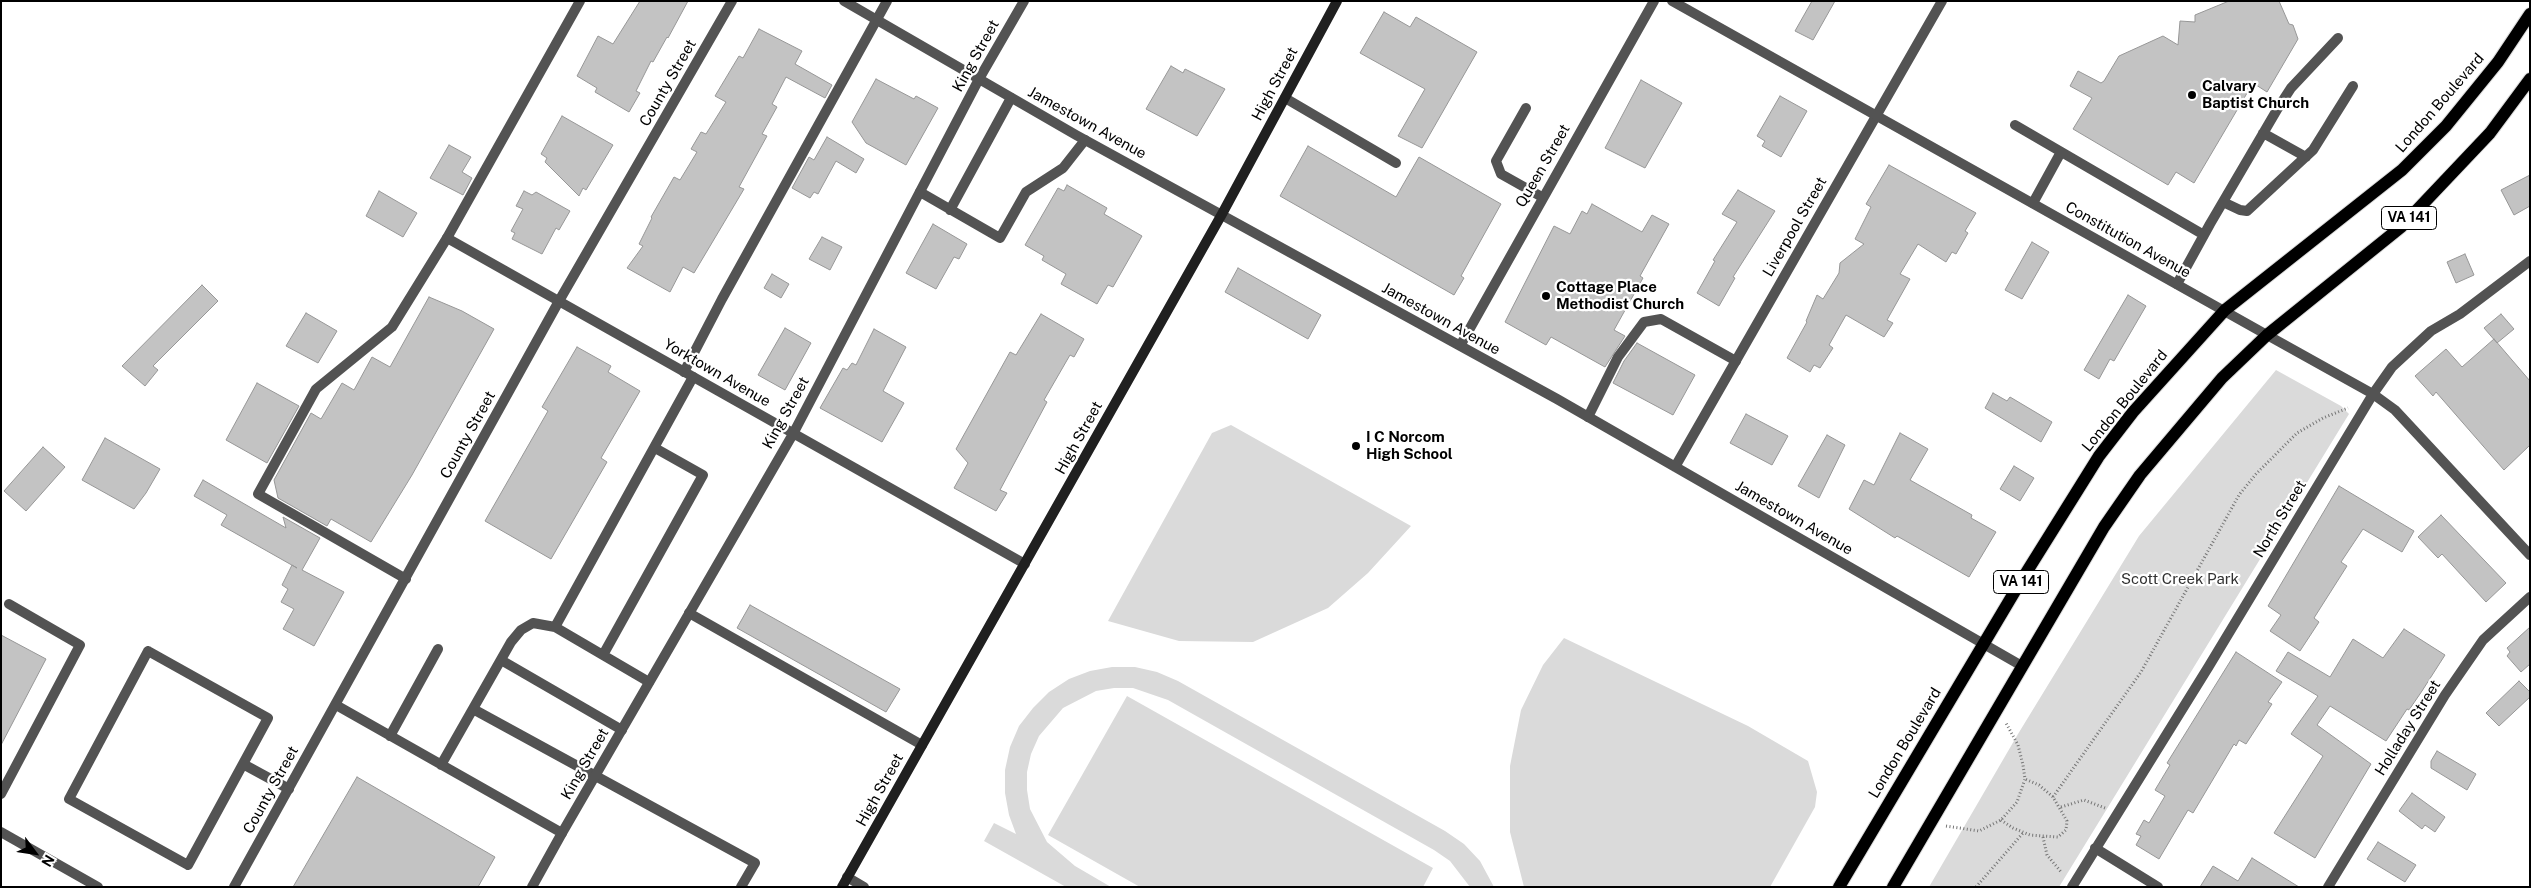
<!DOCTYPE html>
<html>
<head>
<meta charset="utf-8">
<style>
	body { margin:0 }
	#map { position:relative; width:2531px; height:888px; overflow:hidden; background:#fff; font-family:"Public Sans",sans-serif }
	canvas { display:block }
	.frame { position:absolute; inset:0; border:2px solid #000; pointer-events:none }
	.north { position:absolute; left:10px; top:828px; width:50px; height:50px; -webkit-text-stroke:4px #fff; paint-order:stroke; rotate:121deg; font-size:14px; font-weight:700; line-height:20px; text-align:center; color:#000 }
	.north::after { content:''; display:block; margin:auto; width:18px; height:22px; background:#000; clip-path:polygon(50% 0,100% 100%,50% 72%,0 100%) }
</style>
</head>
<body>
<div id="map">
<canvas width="2531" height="888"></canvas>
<div class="frame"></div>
<div class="north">N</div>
</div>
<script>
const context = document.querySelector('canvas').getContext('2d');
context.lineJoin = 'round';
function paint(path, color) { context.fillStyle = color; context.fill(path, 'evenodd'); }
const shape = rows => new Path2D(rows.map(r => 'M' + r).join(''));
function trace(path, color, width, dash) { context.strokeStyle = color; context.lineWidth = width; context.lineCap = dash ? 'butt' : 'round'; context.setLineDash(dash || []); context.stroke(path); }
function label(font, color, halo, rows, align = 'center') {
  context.font = font + ' "Public Sans",sans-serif'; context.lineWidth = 4.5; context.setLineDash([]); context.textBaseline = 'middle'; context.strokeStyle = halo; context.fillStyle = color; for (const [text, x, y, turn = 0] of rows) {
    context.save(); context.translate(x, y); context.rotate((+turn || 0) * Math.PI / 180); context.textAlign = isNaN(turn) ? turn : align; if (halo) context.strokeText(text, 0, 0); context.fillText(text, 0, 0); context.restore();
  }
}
paint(shape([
	[2276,370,2341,406,2349,414,2059,887,1929,887,2018,734,2139,536],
	[1231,425,1411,526,1368,573,1328,608,1253,642,1179,641,1108,621,1212,433],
	[1564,638,1748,726,1808,761,1817,792,1815,807,1770,887,1524,887,1510,832,1510,766,1521,710,1543,665],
	[1112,667,1135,667,1157,672,1178,681,1445,831,1464,844,1480,861,1494,887,1470,887,1450,861,1434,850,1168,700,1133,688,1114,688,1096,691,1063,708,1039,736,1031,754,1027,772,1027,790,1030,809,1047,842,1075,866,1111,887,1066,887,984,841,994,823,1016,834,1009,815,1005,793,1005,770,1010,747,1019,726,1033,708,1049,692,1069,679,1090,671],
	[1127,696,1433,868,1423,887,1140,887,1048,835]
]), '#dadada');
const building = shape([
	[640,1,688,1,668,38,667,37,653,62,651,61,636,91,640,93,629,112,595,92,597,88,577,76,598,36,613,44,640,1],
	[1812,1,1835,1,1813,40,1795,31,1812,1],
	[2229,1,2279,1,2289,24,2293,25,2298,39,2267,92,2253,83,2194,183,2176,172,2168,185,2073,129,2092,98,2070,86,2078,71,2101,83,2104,81,2119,56,2163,36,2178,45,2180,21,2195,22,2195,15,2229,1],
	[1384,12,1410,27,1416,17,1477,52,1422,148,1398,136,1425,89,1360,53,1384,12],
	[759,29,802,51,795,64,832,85,825,98,786,77,772,104,777,107,762,134,767,136,739,187,744,189,694,273,683,267,670,292,627,268,643,246,639,244,652,218,651,217,674,177,680,180,697,152,691,149,701,132,706,134,726,102,715,96,739,56,743,58,759,29],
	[1171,66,1183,73,1185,69,1225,89,1197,136,1146,109,1171,66],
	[876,79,914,99,916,96,938,108,906,165,866,143,852,122,876,79],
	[1641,80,1682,103,1645,168,1605,148,1641,80],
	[1780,96,1807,111,1781,157,1762,146,1765,141,1757,136,1780,96],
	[562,116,613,145,586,190,583,188,579,196,545,162,547,158,541,154,562,116],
	[827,137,864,159,856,173,836,161,818,194,814,192,810,198,792,188,809,157,814,160,827,137],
	[449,145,471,157,462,172,472,178,463,195,430,178,449,145],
	[1308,146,1396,197,1419,157,1501,204,1461,276,1464,278,1454,295,1280,196,1308,146],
	[1889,165,1976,213,1965,231,1968,233,1956,254,1952,252,1946,262,1918,244,1900,274,1910,279,1887,320,1893,323,1884,337,1846,315,1829,345,1833,348,1820,368,1814,365,1810,372,1787,358,1807,322,1806,321,1817,295,1823,299,1839,273,1840,263,1864,244,1855,239,1871,207,1866,204,1889,165],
	[2530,175,2530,206,2514,215,2501,190,2530,175],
	[1067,185,1107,208,1104,214,1142,236,1113,287,1108,285,1097,304,1061,284,1066,274,1042,260,1044,256,1025,245,1058,188,1064,191,1067,185],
	[1738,190,1775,211,1733,277,1735,278,1719,306,1697,293,1715,261,1713,260,1737,222,1722,214,1738,190],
	[379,191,417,213,403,237,366,216,379,191],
	[524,191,532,195,536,192,570,211,559,230,556,228,542,254,512,239,515,233,511,231,523,209,516,206,524,191],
	[1592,204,1642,232,1652,215,1669,224,1640,276,1643,278,1614,330,1625,336,1605,367,1551,337,1546,345,1505,322,1554,226,1570,234,1582,211,1587,214,1592,204],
	[933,224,967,244,959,259,954,257,936,289,906,273,933,224],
	[822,237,842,247,830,270,809,259,822,237],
	[2032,242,2049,252,2022,299,2005,290,2032,242],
	[2465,254,2474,275,2456,283,2447,262,2465,254],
	[1238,268,1321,315,1308,339,1225,292,1238,268],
	[772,274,789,284,781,298,764,288,772,274],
	[202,285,218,301,153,366,158,370,145,386,122,366,202,285],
	[2128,295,2146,306,2114,361,2110,359,2099,379,2084,370,2128,295],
	[429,297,462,311,494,329,412,475,371,542,331,519,327,526,278,498,274,480,311,413,321,419,342,383,354,390,372,357,390,367,429,297],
	[306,313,337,331,318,363,286,346,306,313],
	[1041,314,1084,339,1074,357,1070,355,1044,400,1047,402,1000,490,1007,493,996,511,954,488,968,463,956,449,1010,352,1016,355,1041,314],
	[2501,314,2514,329,2497,343,2484,328,2501,314],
	[785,328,811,343,785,390,758,375,785,328],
	[874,329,906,347,883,391,904,403,882,442,820,408,843,368,847,370,852,363,856,365,874,329],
	[2494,339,2530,381,2530,445,2504,470,2436,392,2433,396,2415,376,2446,349,2462,367,2494,339],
	[1637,343,1695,375,1673,415,1613,383,1624,361,1637,343],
	[577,347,611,366,608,372,640,391,601,458,607,462,551,559,485,521,548,411,542,407,577,347],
	[257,383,299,406,267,463,226,440,257,383],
	[1993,393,2007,401,2010,397,2052,422,2041,442,1985,408,1993,393],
	[1746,414,1788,436,1772,465,1730,443,1746,414],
	[1900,433,1928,449,1910,480,1972,515,1971,518,1996,532,1969,577,1897,536,1895,538,1849,509,1864,480,1874,485,1900,433],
	[1827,435,1845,445,1819,498,1798,486,1827,435],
	[105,438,160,469,146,493,134,509,82,480,105,438],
	[43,447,65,467,26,511,4,491,43,447],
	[2014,466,2034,478,2020,501,2000,489,2014,466],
	[203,480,286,528,283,517,320,538,302,570,344,592,314,646,283,629,294,609,281,602,288,589,282,585,292,565,297,568,221,525,227,515,194,496,203,480],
	[2339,486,2414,531,2402,552,2363,529,2341,562,2347,566,2314,618,2319,622,2300,651,2270,631,2281,615,2268,606,2339,486],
	[2441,515,2506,583,2486,602,2442,554,2438,558,2418,537,2441,515],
	[750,605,900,689,886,712,737,628,750,605],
	[2530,627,2530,664,2521,672,2507,656,2510,652,2507,648,2530,627],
	[2404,629,2445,655,2422,691,2409,710,2407,709,2386,741,2330,706,2317,725,2371,764,2315,858,2274,833,2323,756,2291,734,2318,696,2276,671,2288,652,2330,677,2353,639,2383,658,2404,629],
	[1,635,46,659,1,745,1,635],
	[2236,652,2282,682,2268,702,2272,704,2246,744,2239,740,2236,746,2234,744,2193,813,2188,810,2159,859,2136,845,2141,836,2136,834,2144,820,2149,823,2165,796,2155,790,2170,765,2167,763,2236,652],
	[2519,681,2530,692,2530,697,2499,726,2486,713,2519,681],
	[2437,751,2476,774,2467,790,2431,768,2431,761,2437,751],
	[357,777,495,857,478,887,293,887,357,777],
	[2412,793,2445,817,2435,832,2425,825,2422,829,2399,811,2412,793],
	[2378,842,2416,865,2405,882,2367,859,2378,842],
	[2252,858,2299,887,2200,887,2213,866,2238,881,2252,858]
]);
paint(building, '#c3c3c3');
trace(building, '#979797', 1);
const primary = shape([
	[1839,887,2021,581,2099,456,2133,412,2225,310,2402,170,2446,126,2498,62,2530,14],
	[1893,887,2104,527,2140,475,2222,378,2267,335,2401,227,2490,133,2530,79]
]);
trace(primary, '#dbdbdb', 14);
trace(shape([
	[2053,797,2141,672,2239,495,2256,474,2297,433,2323,418,2348,408],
	[2061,807,2084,800,2105,808],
	[2001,820,2013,828,2030,835,2058,837,2066,830,2067,821,2053,797,2039,785,2025,779],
	[1946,826,1979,831,2001,820,2017,802,2025,779,2023,765,2018,745,2006,723],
	[2043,837,2047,855,2062,873],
	[1976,887,2023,833]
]), '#757575', 3, [1, 2.5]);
trace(shape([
	[1285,98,1396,163],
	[1526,108,1496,161,1501,174,1542,197],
	[2015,125,2204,235],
	[2263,133,2306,157],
	[920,192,1000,238,1026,192,1063,168,1085,140],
	[2223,202,2240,210,2247,211,2313,150,2353,86],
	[2033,203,2061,152],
	[950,210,1011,98],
	[2177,284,2210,224,2278,108,2291,88,2338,38],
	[684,372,722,299,887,1],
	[1588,417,1618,357,1644,322,1661,319,1736,361],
	[406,579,258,494,316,389,392,327,447,238,580,1],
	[689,613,922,745],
	[555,627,649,682],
	[148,651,268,718,188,865,69,799,148,651],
	[603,655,703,475,655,448],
	[501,660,622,730],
	[336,705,562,833,532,887],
	[473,709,755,863,741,887],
	[390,736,438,649],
	[243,764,289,789],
	[441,765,511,642,521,630,533,623,555,627,693,377],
	[1,794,80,645,9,604],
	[847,877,864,887]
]), '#535353', 10);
trace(shape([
	[844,1,1076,135,1557,399,2022,666],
	[447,238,1025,564],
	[2267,335,2373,394,2395,410,2530,555],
	[1460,346,1654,1],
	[1675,467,1942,1],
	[1,832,98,887],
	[562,833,793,434,979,79,1024,1],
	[2095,848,2158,887],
	[2072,887,2209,666,2373,394,2392,367,2431,331,2460,314,2530,261],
	[2328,887,2445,695,2483,640,2530,597]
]), '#535353', 10);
trace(shape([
	[1672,1,2267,335],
	[234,887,559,301,732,1]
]), '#535353', 10);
trace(shape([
	[842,887,1222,214,1337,1]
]), '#202020', 10);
trace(primary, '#000', 12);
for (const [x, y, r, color] of [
	[2192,95,5,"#000"],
	[1546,296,5,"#000"],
	[1356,446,5,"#000"]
]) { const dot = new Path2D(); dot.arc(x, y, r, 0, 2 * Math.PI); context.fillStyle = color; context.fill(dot); trace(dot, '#fff', 2); }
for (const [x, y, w] of [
	[2409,218,55],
	[2021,582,55]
]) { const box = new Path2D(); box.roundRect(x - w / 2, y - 11.5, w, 23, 4); context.fillStyle = '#fff'; context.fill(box); trace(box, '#000', 1); }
label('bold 14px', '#000', null, [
	["VA 141",2409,218],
	["VA 141",2021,582]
]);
label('15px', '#000', '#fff', [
	["King Street",976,56,-61],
	["County Street",668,83,-60],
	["High Street",1275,84,-62],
	["London Boulevard",2440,103,-49],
	["Jamestown Avenue",1087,123,29],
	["Queen Street",1543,166,-60],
	["Liverpool Street",1795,227,-60],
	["Constitution Avenue",2128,240,29],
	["Jamestown Avenue",1441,319,29],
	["Yorktown Avenue",717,373,30],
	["London Boulevard",2125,401,-51],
	["King Street",786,413,-61],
	["County Street",468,435,-61],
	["High Street",1079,438,-61],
	["Jamestown Avenue",1794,518,30],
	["North Street",2280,519,-59],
	["Holladay Street",2408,728,-58],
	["London Boulevard",1905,743,-59],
	["King Street",585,764,-60],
	["County Street",271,790,-61],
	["High Street",880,790,-61]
]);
label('bold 15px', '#000', '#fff', [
	["Calvary",2202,86],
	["Baptist Church",2202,103],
	["Cottage Place",1556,287],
	["Methodist Church",1556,304],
	["I C Norcom",1366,437],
	["High School",1366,454]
], 'left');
label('15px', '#313131', '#fff', [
	["Scott Creek Park",2180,579]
]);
</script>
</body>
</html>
